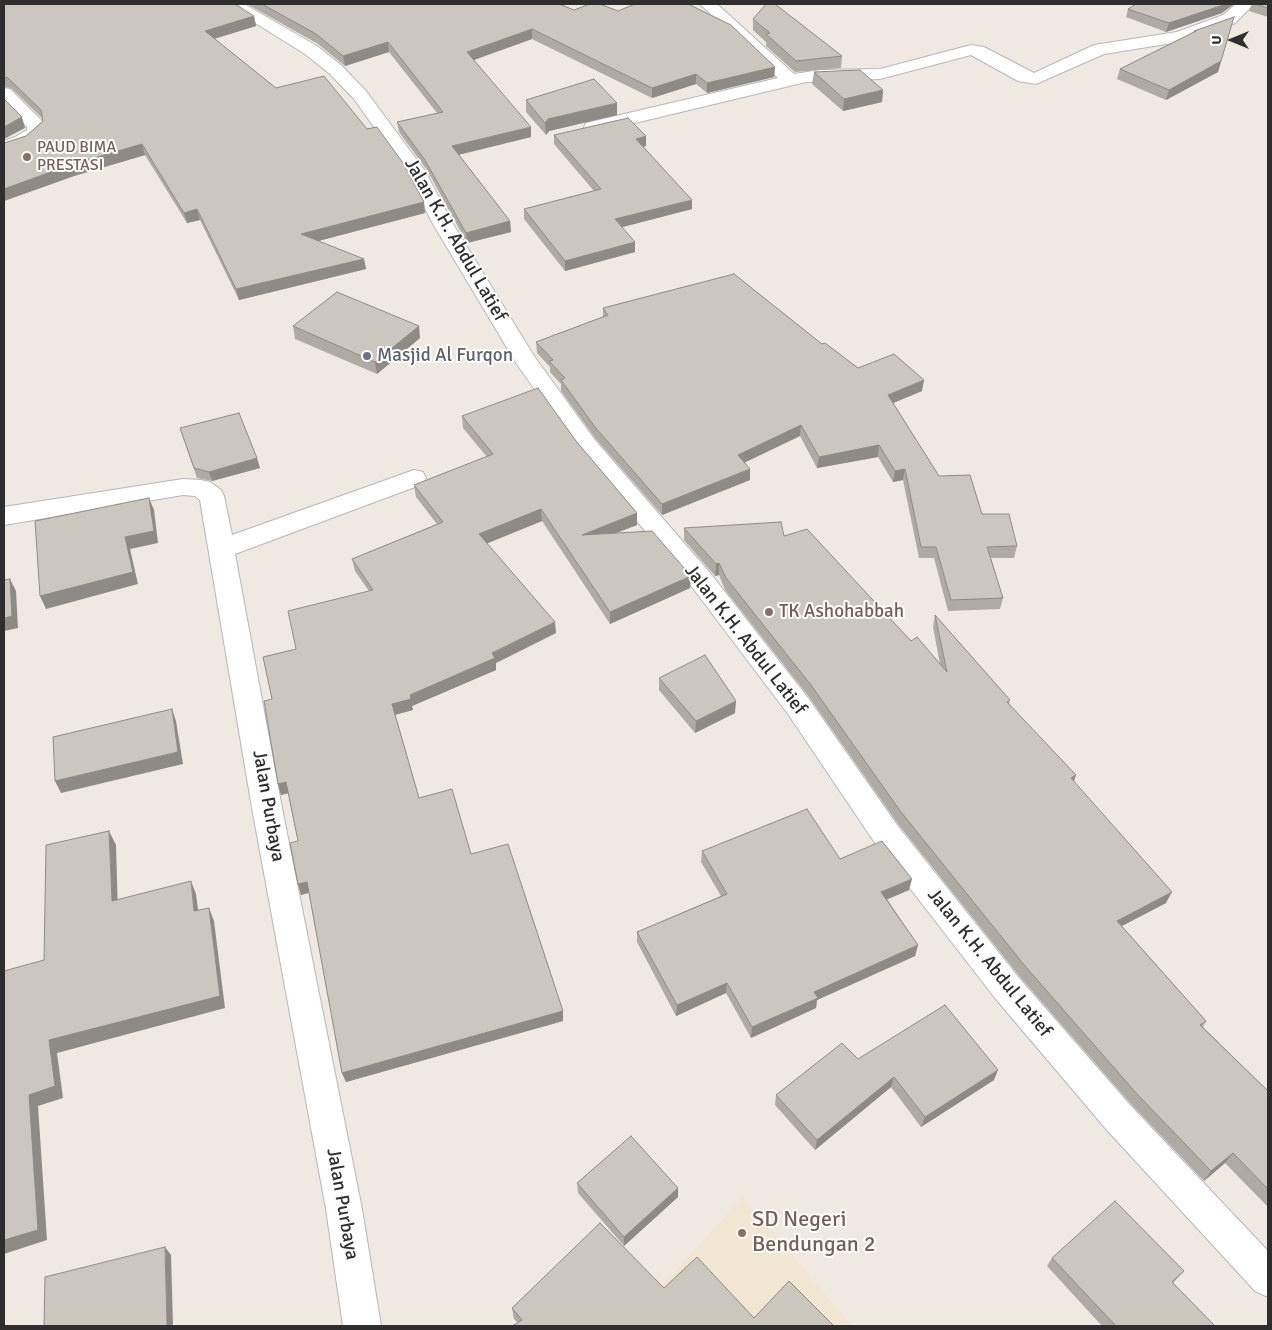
<!DOCTYPE html>
<html>
<head>
<meta charset="utf-8">
<style>
	body { margin:0 }
	#map { position:relative; width:1272px; height:1330px; overflow:hidden; background:#efe9e1; font-family:Signika,sans-serif }
	canvas { display:block }
	.frame { position:absolute; inset:0; border:5px solid #2e2e2e; pointer-events:none }
	.north { position:absolute; left:1207px; top:15px; width:50px; height:50px; -webkit-text-stroke:4px #fff; paint-order:stroke; rotate:270deg; font-size:14px; font-weight:700; line-height:20px; text-align:center; color:#2e2e2e }
	.north::after { content:''; display:block; margin:auto; width:18px; height:22px; background:#2e2e2e; clip-path:polygon(50% 0,100% 100%,50% 72%,0 100%) }
</style>
</head>
<body>
<div id="map">
<canvas width="1272" height="1330"></canvas>
<div class="frame"></div>
<div class="north">U</div>
</div>
<script>
const context = document.querySelector('canvas').getContext('2d');
context.lineJoin = 'round';
function paint(path, color) { context.fillStyle = color; context.fill(path, 'evenodd'); }
const shape = rows => new Path2D(rows.map(r => 'M' + r).join(''));
function trace(path, color, width, dash) { context.strokeStyle = color; context.lineWidth = width; context.lineCap = dash ? 'butt' : 'round'; context.setLineDash(dash || []); context.stroke(path); }
function label(font, color, halo, rows, align = 'center') {
  context.font = font + ' Signika,sans-serif'; context.lineWidth = 4; context.setLineDash([]); context.textBaseline = 'middle'; context.strokeStyle = halo; context.fillStyle = color; for (const [text, x, y, turn = 0] of rows) {
    context.save(); context.translate(x, y); context.rotate((+turn || 0) * Math.PI / 180); context.textAlign = isNaN(turn) ? turn : align; if (halo) context.strokeText(text, 0, 0); context.fillText(text, 0, 0); context.restore();
  }
}
paint(shape([
	[743,1197,852,1326,624,1326]
]), '#f0e6d1');
const minor = shape([
	[225,4,244,4,317,46,342,66,366,91,425,171,453,224,534,356,594,439,710,573,808,698,897,825,1019,978,1130,1105,1268,1251,1268,1297,1255,1291,1106,1129,995,998,875,843,788,714,692,587,578,451,516,363,433,224,406,172,354,99,330,74,305,54,225,4],
	[700,4,717,4,794,74,820,70,880,69,971,45,984,47,1034,73,1094,45,1177,32,1223,15,1236,4,1254,4,1235,23,1208,34,1179,42,1104,54,1036,84,1018,81,971,55,880,79,806,82,593,133,586,131,584,127,586,123,778,78,700,4],
	[4,88,10,89,43,122,45,132,29,145,4,153,4,141,15,137,27,130,27,127,4,103,4,88],
	[414,470,423,472,426,478,423,484,235,554,282,808,362,1209,381,1326,343,1326,326,1209,252,808,200,500,195,496,183,495,4,525,4,507,183,479,201,480,210,482,221,490,224,496,232,535,414,470]
]);
trace(minor, '#b4b7c1', 2);
paint(minor, '#fff');
paint(shape([
	[4,4,254,16,256,26,214,39,276,88,424,202,425,213,318,241,364,259,366,269,239,300,200,220,187,223,145,155,74,176,4,201,4,143,26,136,43,121,43,119,11,88,4,87],
	[247,4,559,4,574,10,618,11,775,67,774,77,707,93,696,84,652,98,532,39,474,60,531,137,459,155,510,221,511,232,467,243,427,170,399,132,397,122,437,113,389,52,345,66,318,44],
	[1252,4,1268,4,1268,17,1249,11],
	[1128,9,1222,13,1166,32,1126,17],
	[1234,17,1218,72,1166,100,1117,79,1120,69,1193,33,1194,31],
	[753,19,842,56,841,68,795,72,766,46,766,42,753,30],
	[814,72,883,90,882,102,843,111,812,84],
	[526,100,617,115,549,131,546,135,526,112],
	[554,135,646,146,643,147,692,209,622,227,635,252,565,271,524,219,524,209,594,191,554,144],
	[603,308,822,344,858,368,922,391,893,403,939,476,982,514,1017,546,1014,558,991,558,1003,598,1000,609,948,611,934,558,919,558,903,480,893,482,878,457,817,468,800,436,744,463,750,480,662,515,595,438,561,391,561,384,550,372,550,367,537,353,536,342,603,317],
	[293,326,420,338,377,374,295,339],
	[462,416,576,441,637,513,637,525,616,533,690,588,610,624,542,521,487,543,556,633,496,663,496,670,412,706,413,710,395,715,419,798,471,854,563,1011,563,1021,346,1082,342,1073,309,893,301,895,298,884,298,841,288,793,281,795,278,784,272,699,296,649,369,591,355,571,352,559,437,524,416,497,414,485,487,457,463,428],
	[180,428,260,468,212,481,197,478],
	[684,528,784,536,940,664,933,627,935,615,1010,700,1009,704,1074,782,1166,903,1122,926,1206,1021,1203,1027,1268,1091,1268,1207,1225,1163,1204,1181,1131,1104,1020,977,898,824,809,697,725,590,719,575,715,576,684,540],
	[659,678,735,713,695,733,659,690],
	[702,851,840,859,909,890,887,899,918,945,915,956,817,1000,816,1008,751,1038,726,993,676,1016,637,942,637,932,721,896,701,862],
	[858,1059,994,1080,921,1127,891,1087,815,1150,775,1105,776,1095],
	[577,1183,678,1197,624,1246,578,1193],
	[1052,1258,1184,1271,1173,1283,1215,1326,1102,1326,1047,1266],
	[664,1288,754,1318,518,1323,514,1319,512,1308]
]), '#afaba4');
paint(shape([
	[1226,4,1234,4,1222,13,1166,32,1169,23],
	[254,16,256,26,207,41,205,31],
	[532,29,532,39,468,62,467,52],
	[388,42,389,52,345,66,343,56],
	[1221,61,1218,72,1166,100,1169,90],
	[775,67,774,77,707,93,707,83],
	[696,74,696,84,652,98,652,88],
	[883,90,882,102,843,111,844,99],
	[617,103,617,115,549,131,546,135,545,123,548,119],
	[22,117,25,128,4,139,4,127],
	[531,127,531,137,453,156,452,146],
	[646,136,646,146,636,149,636,139],
	[142,144,145,155,74,176,4,201,4,189,70,165],
	[692,200,692,209,615,229,615,219],
	[424,202,425,213,303,245,301,234],
	[197,209,200,220,187,223,184,213],
	[510,221,511,232,467,243,466,233],
	[635,242,635,252,565,271,565,261],
	[364,259,366,269,239,300,236,289],
	[419,326,420,338,377,374,375,362],
	[924,380,922,391,886,406,888,395],
	[801,425,800,436,737,466,738,455],
	[879,445,878,457,817,468,819,457],
	[257,458,260,468,212,481,209,472],
	[750,469,750,480,662,515,662,504],
	[905,469,903,480,893,482,895,471],
	[149,498,154,510,158,543,130,549,138,584,46,609,40,596,125,537],
	[541,509,542,521,481,546,479,534],
	[637,513,637,525,582,546,582,535],
	[719,563,719,575,715,576,716,564],
	[691,576,690,588,610,624,610,612],
	[10,579,16,591,18,628,4,631,4,618],
	[555,622,556,633,496,663,496,670,412,706,413,710,394,715,392,704],
	[736,701,735,713,695,733,696,721],
	[172,709,176,721,183,764,61,793,55,781],
	[1076,775,1072,787,1071,778],
	[286,782,289,793,281,795,278,784],
	[109,831,116,845,118,914,112,901],
	[912,879,909,890,879,903,881,892],
	[191,881,196,894,200,924,194,911],
	[307,882,311,892,301,895,298,884],
	[1172,892,1166,903,1112,931,1117,921],
	[209,908,214,921,225,1008,57,1053,63,1098,38,1106,47,1240,4,1254,4,1240,29,1095,49,1040],
	[918,945,915,956,817,1000,816,1008,751,1038,752,1027,814,992],
	[727,983,726,993,676,1016,677,1005],
	[563,1011,563,1021,346,1082,342,1073],
	[998,1070,994,1080,921,1127,925,1117],
	[894,1077,891,1087,815,1150,817,1140],
	[1233,1153,1225,1163,1204,1181,1211,1171],
	[678,1188,678,1197,624,1246,624,1237],
	[165,1247,171,1255,173,1326,167,1326]
]), '#8e8b86');
const building = shape([
	[4,4,235,4,254,16,205,31,276,88,324,76,367,129,377,127,403,163,424,202,301,234,364,259,236,289,197,209,184,213,142,144,70,165,4,189,4,143,26,136,43,121,41,110,8,78,4,77,4,4],
	[262,4,559,4,574,10,590,4,600,4,618,11,635,4,688,4,731,25,775,67,707,83,696,74,652,88,532,29,467,52,531,127,452,146,510,221,466,233,425,160,397,122,443,112,388,42,343,56,316,34,262,4],
	[766,4,775,4,842,56,796,61,766,34,770,33,753,19,766,4],
	[1136,4,1226,4,1169,23,1128,9,1136,4],
	[1256,4,1268,4,1268,8,1256,4],
	[1234,17,1221,61,1169,90,1120,69,1196,31,1194,31,1234,17],
	[860,70,883,90,844,99,814,72,860,70],
	[594,79,617,103,548,119,545,123,526,100,594,79],
	[4,99,22,117,4,127,4,99],
	[628,118,646,136,636,139,692,200,615,219,635,242,565,261,524,209,601,189,554,135,628,118],
	[734,274,822,344,825,343,858,368,894,354,924,380,888,395,939,476,970,475,982,514,1009,514,1017,546,987,547,1003,598,951,600,936,547,921,547,905,469,895,471,879,445,819,457,801,425,738,455,750,469,662,504,595,427,561,380,565,378,549,361,553,360,536,342,608,315,603,308,734,274],
	[337,292,419,326,375,362,293,326,337,292],
	[538,388,576,441,637,513,582,535,652,531,691,576,610,612,541,509,479,534,555,622,492,653,495,658,410,695,411,699,392,704,419,798,452,789,471,854,508,844,563,1011,342,1073,307,882,298,884,290,843,298,841,286,782,278,784,264,701,272,699,263,657,296,649,288,611,373,590,352,559,443,522,414,485,493,454,462,416,538,388],
	[239,413,257,458,209,472,194,468,180,428,239,413],
	[149,498,154,531,125,537,133,572,40,596,35,521,149,498],
	[781,522,784,536,807,529,911,641,917,637,947,672,935,615,1010,700,1007,702,1076,775,1071,778,1172,892,1117,921,1206,1021,1200,1025,1268,1091,1268,1189,1233,1153,1211,1171,1137,1094,1025,966,901,812,811,685,726,578,719,563,716,564,684,528,781,522],
	[10,579,12,616,4,618,4,580,10,579],
	[705,655,736,701,696,721,659,678,705,655],
	[172,709,178,752,55,781,53,737,172,709],
	[807,809,840,859,882,841,912,879,881,892,918,945,814,992,818,998,752,1027,727,983,677,1005,637,932,727,894,702,851,807,809],
	[109,831,112,901,191,881,194,911,209,908,220,996,49,1040,55,1086,29,1095,38,1230,4,1240,4,971,44,960,46,845,109,831],
	[945,1005,998,1070,925,1117,894,1077,817,1140,776,1095,842,1043,858,1059,945,1005],
	[631,1136,678,1188,624,1237,577,1183,631,1136],
	[1115,1201,1184,1271,1172,1282,1215,1326,1116,1326,1052,1258,1115,1201],
	[600,1223,664,1288,697,1257,754,1318,789,1281,834,1326,512,1326,522,1320,512,1308,600,1223],
	[165,1247,167,1326,44,1326,45,1277,165,1247]
]);
paint(building, '#cbc7bf');
trace(building, '#8e8b86', 1);
for (const [x, y, r, color] of [
	[27,157,5,"#8d6e63"],
	[367,356,5,"#6b7280"],
	[769,612,5,"#8d6e63"],
	[742,1233,5,"#8d6e63"]
]) { const dot = new Path2D(); dot.arc(x, y, r, 0, 2 * Math.PI); context.fillStyle = color; context.fill(dot); trace(dot, '#fff', 2); }
label('16px', '#785e54', '#fff', [
	["PAUD BIMA",37,148],
	["PRESTASI",37,166]
], 'left');
label('19px', '#2e2e2e', '#fff', [
	["Jalan K.H. Abdul Latief",455,240,60],
	["Jalan K.H. Abdul Latief",745,640,52],
	["Jalan Purbaya",268,806,80],
	["Jalan K.H. Abdul Latief",989,963,51],
	["Jalan Purbaya",342,1204,80]
]);
label('19px', '#5b616d', '#fff', [
	["Masjid Al Furqon",377,356]
], 'left');
label('19px', '#785e54', '#fff', [
	["TK Ashohabbah",779,612]
], 'left');
label('22px', '#785e54', '#fff', [
	["SD Negeri",752,1220],
	["Bendungan 2",752,1245]
], 'left');
</script>
</body>
</html>
